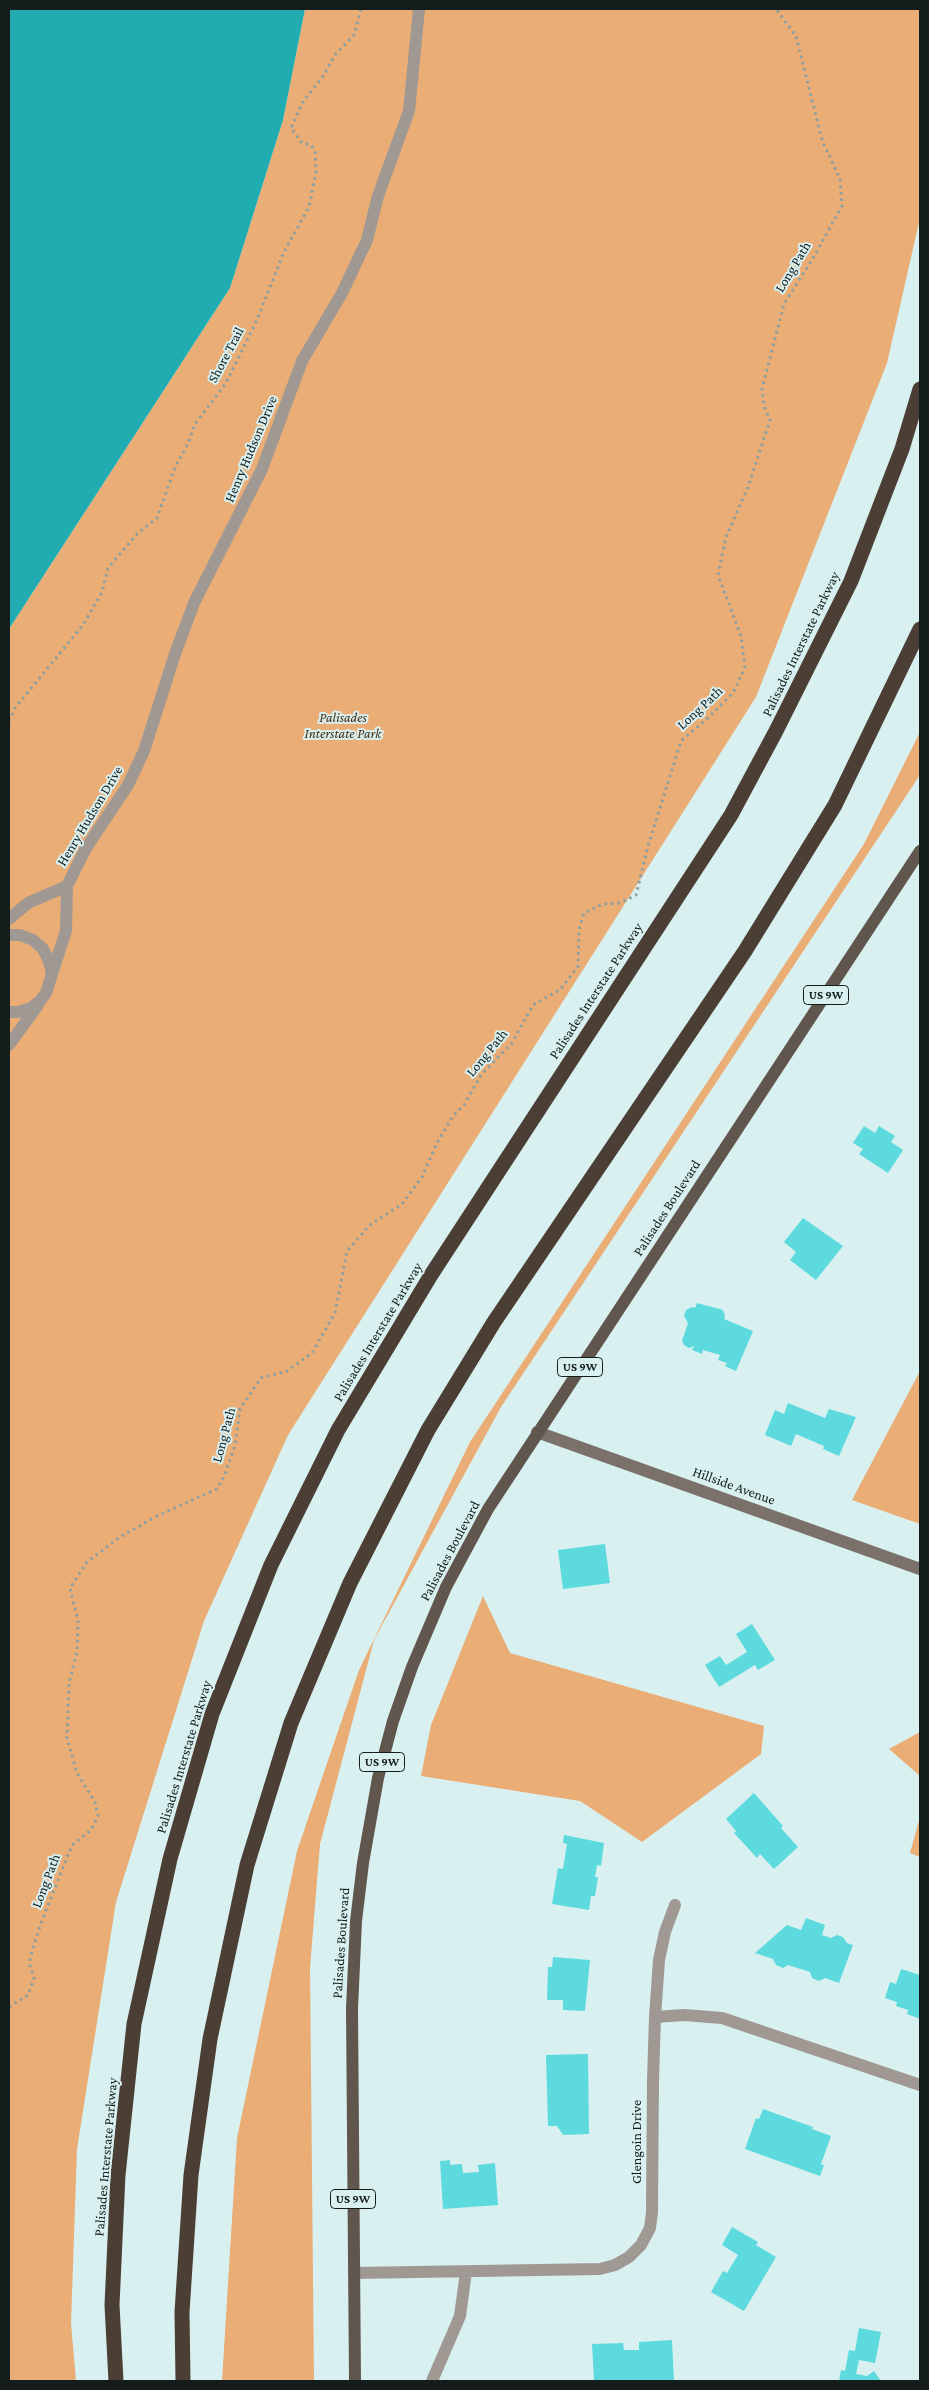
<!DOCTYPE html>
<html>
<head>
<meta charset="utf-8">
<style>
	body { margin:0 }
	#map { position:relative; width:929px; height:2390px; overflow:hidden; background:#d9f0f0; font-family:"Crimson Pro",serif }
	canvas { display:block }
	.frame { position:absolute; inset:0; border:10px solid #141c1c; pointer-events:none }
</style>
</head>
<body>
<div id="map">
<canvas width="929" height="2390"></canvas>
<div class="frame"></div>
</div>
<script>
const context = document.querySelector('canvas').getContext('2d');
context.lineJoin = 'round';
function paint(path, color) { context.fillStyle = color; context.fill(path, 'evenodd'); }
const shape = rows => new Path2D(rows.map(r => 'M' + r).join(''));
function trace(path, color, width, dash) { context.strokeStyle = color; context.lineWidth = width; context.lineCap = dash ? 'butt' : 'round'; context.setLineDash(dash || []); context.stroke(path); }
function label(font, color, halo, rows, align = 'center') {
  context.font = font + ' "Crimson Pro",serif'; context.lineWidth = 4; context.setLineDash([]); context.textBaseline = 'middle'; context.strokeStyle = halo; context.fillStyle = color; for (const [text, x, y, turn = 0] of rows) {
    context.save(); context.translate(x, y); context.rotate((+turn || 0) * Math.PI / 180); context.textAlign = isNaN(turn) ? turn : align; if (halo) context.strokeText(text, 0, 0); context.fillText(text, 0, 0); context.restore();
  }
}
paint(shape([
	[305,9,920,9,920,218,887,363,756,697,288,1435,204,1621,116,1902,77,2149,71,2323,76,2381,9,2381,9,629,230,288,283,120],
	[920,732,920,773,918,778,501,1407,374,1640,320,1844,310,1968,314,2381,222,2381,237,2138,297,1851,359,1670,470,1442,864,844],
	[920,1371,920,1524,852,1500],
	[483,1596,510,1653,764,1726,761,1754,642,1842,580,1801,421,1776,431,1725],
	[920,1732,920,1776,889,1749],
	[920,1817,920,1857,910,1853]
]), '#eaad76');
paint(shape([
	[9,9,305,9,283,120,230,288,9,629]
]), '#20acb1');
paint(shape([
	[864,1126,875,1133,879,1126,895,1136,891,1142,903,1150,888,1173,859,1154,863,1149,853,1143],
	[803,1218,843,1246,816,1280,790,1260,796,1252,784,1242],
	[697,1303,723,1310,725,1316,724,1319,753,1331,736,1371,725,1366,727,1363,718,1360,720,1355,703,1350,702,1354,692,1350,694,1346,689,1348,684,1345,682,1341,688,1323,684,1316,686,1310,692,1307,695,1308],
	[788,1403,825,1418,829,1409,856,1417,839,1456,823,1449,824,1446,796,1434,791,1446,765,1435,775,1410,784,1414],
	[605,1544,610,1583,563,1589,558,1550],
	[752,1624,775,1660,758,1670,755,1665,719,1687,705,1665,720,1656,726,1665,747,1652,736,1634],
	[754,1793,783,1826,781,1828,798,1847,774,1869,760,1854,757,1858,734,1833,736,1831,726,1819],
	[564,1835,604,1843,601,1866,597,1865,595,1877,598,1877,595,1896,591,1896,589,1910,552,1904,558,1868,563,1869,567,1844,563,1843],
	[806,1918,825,1925,822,1935,831,1938,837,1935,843,1937,847,1943,853,1945,839,1983,825,1978,819,1981,812,1978,810,1972,788,1965,783,1968,776,1965,773,1959,755,1953,787,1925,801,1930],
	[553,1957,590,1960,585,2011,563,2010,563,2000,547,2000,548,1967,552,1967],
	[901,1969,920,1975,920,2019,907,2014,908,2010,896,2006,897,2002,885,1998,890,1982,896,1984],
	[588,2054,589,2134,563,2135,557,2126,548,2126,546,2055],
	[763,2109,813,2127,812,2129,831,2136,821,2164,824,2165,820,2176,745,2149,756,2118,759,2119],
	[450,2160,450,2165,462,2164,463,2173,479,2172,478,2165,495,2163,498,2205,443,2209,440,2161],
	[732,2227,758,2242,756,2245,776,2257,744,2311,711,2292,723,2271,727,2273,738,2255,722,2245],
	[859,2328,881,2332,875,2363,859,2360,856,2374,867,2376,874,2371,881,2381,839,2381,841,2370,845,2371,849,2350,855,2351],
	[672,2340,674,2381,594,2381,592,2344,623,2343,624,2350,639,2350,639,2342]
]), '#5ddade');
trace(shape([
	[9,721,15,708,83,625,102,592,108,568,137,534,157,518,176,465,188,444,195,424,226,383,256,322,284,252,309,207,316,172,315,151,311,145,302,143,291,128,304,100,322,78,335,55,354,35,361,9],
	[9,2007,28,1995,34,1978,30,1966,30,1958,41,1923,72,1845,91,1830,98,1816,95,1802,77,1773,67,1738,69,1683,77,1652,78,1621,70,1588,87,1562,120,1537,155,1517,217,1489,225,1474,235,1445,240,1409,261,1378,287,1371,312,1353,335,1313,347,1251,371,1224,402,1204,422,1177,437,1143,453,1116,464,1105,481,1075,512,1043,533,1005,561,989,578,966,579,930,584,913,603,904,620,903,636,895,648,846,681,741,709,717,733,693,745,667,741,636,718,575,726,537,748,487,770,420,764,406,762,389,784,304,812,260,842,206,840,179,822,140,796,36,776,9]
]), '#8d9f9f', 3, [2.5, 4]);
trace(shape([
	[9,919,28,903,67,886],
	[9,935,20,935,33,940,43,949,49,961,52,974,46,993,40,1001,31,1008,19,1012,9,1012],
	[52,974,66,931,67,886,86,848,128,785,144,751,175,654,194,603,262,469,302,361,342,293,367,240,378,196,409,111,419,9],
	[9,1045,38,1005],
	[655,2017,659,1960,665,1932,675,1905],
	[354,2273,600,2269,615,2265,629,2257,641,2245,650,2228,652,2212,653,2080,655,2017,684,2015,722,2018,920,2085],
	[432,2381,460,2316,466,2272]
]), '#9f9893', 12);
trace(shape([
	[537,1432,920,1569]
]), '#7a716a', 12);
trace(shape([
	[355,2381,352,2008,356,1921,363,1863,378,1778,393,1721,412,1667,446,1587,488,1509,920,851]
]), '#61564d', 12);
trace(shape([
	[116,2381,112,2305,118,2175,134,2024,170,1859,212,1714,271,1565,338,1430,431,1275,731,815,776,731,851,581,902,449,920,389],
	[183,2381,182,2312,191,2175,210,2039,247,1865,291,1723,350,1583,428,1430,494,1322,745,951,835,805,920,629]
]), '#4b3f35', 15);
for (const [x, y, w] of [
	[826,995,45],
	[580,1367,45],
	[382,1762,45],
	[353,2199,45]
]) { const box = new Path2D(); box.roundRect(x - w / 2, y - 9.5, w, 19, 4); context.fillStyle = '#d9f0f0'; context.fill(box); trace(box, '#141c1c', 1); }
label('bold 12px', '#141c1c', null, [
	["US 9W",826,995],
	["US 9W",580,1367],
	["US 9W",382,1762],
	["US 9W",353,2199]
]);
label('14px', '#141c1c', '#d9f0f0', [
	["Long Path",793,267,-59],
	["Shore Trail",226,355,-62],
	["Henry Hudson Drive",251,449,-67],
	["Palisades Interstate Parkway",801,644,-64],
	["Long Path",700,708,-43],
	["Henry Hudson Drive",90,816,-59],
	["Palisades Interstate Parkway",596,991,-57],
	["Long Path",487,1053,-51],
	["Palisades Boulevard",667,1208,-57],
	["Palisades Interstate Parkway",378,1332,-59],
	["Long Path",224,1435,-75],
	["Hillside Avenue",734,1486,20],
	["Palisades Boulevard",450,1551,-62],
	["Palisades Interstate Parkway",184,1757,-73],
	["Long Path",46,1881,-69],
	["Palisades Boulevard",341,1943,-86],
	["Glengoin Drive",637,2142,-90],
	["Palisades Interstate Parkway",106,2157,-85]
]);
label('italic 14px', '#462b11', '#d9f0f0', [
	["Palisades",343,718],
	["Interstate Park",343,734]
]);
</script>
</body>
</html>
